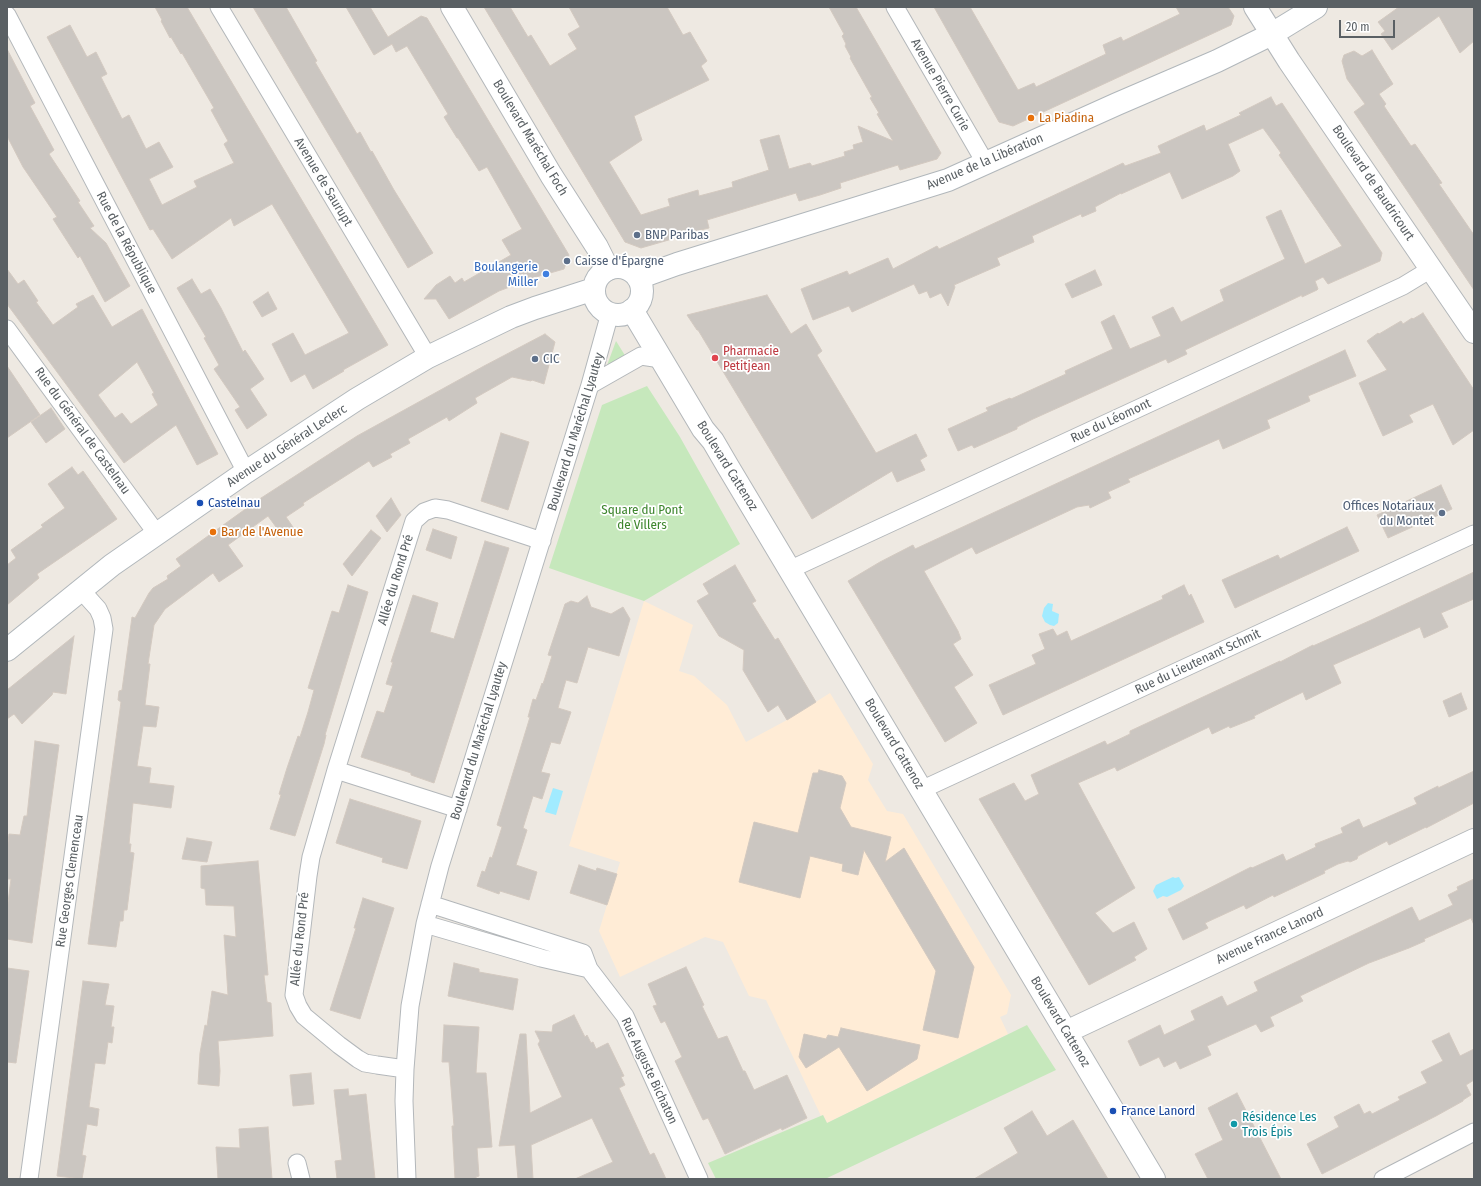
<!DOCTYPE html>
<html>
<head>
<meta charset="utf-8">
<style>
	body { margin:0 }
	#map { position:relative; width:1481px; height:1186px; overflow:hidden; background:#eee9e2; font-family:"Fira Sans Condensed",sans-serif }
	canvas { display:block }
	.frame { position:absolute; inset:0; border:8px solid #5a6064; pointer-events:none }
	.scale { position:absolute; left:1339px; top:20px; width:56px; height:18px; box-sizing:border-box; border:2px solid #5a6064; border-top:0; padding-left:5px; font-size:12px; line-height:14px; white-space:nowrap; color:#5a6064; -webkit-text-stroke:3px #fff; paint-order:stroke }
</style>
</head>
<body>
<div id="map">
<canvas width="1481" height="1186"></canvas>
<div class="frame"></div>
<div class="scale">20 m</div>
</div>
<script>
const context = document.querySelector('canvas').getContext('2d');
context.lineJoin = 'round';
function paint(path, color) { context.fillStyle = color; context.fill(path, 'evenodd'); }
const shape = rows => new Path2D(rows.map(r => 'M' + r).join(''));
function trace(path, color, width, dash) { context.strokeStyle = color; context.lineWidth = width; context.lineCap = dash ? 'butt' : 'round'; context.setLineDash(dash || []); context.stroke(path); }
function label(font, color, halo, rows, align = 'center') {
  context.font = font + ' "Fira Sans Condensed",sans-serif'; context.lineWidth = 3.5; context.setLineDash([]); context.textBaseline = 'middle'; context.strokeStyle = halo; context.fillStyle = color; for (const [text, x, y, turn = 0] of rows) {
    context.save(); context.translate(x, y); context.rotate((+turn || 0) * Math.PI / 180); context.textAlign = isNaN(turn) ? turn : align; if (halo) context.strokeText(text, 0, 0); context.fillText(text, 0, 0); context.restore();
  }
}
paint(shape([
	[644,601,693,625,679,671,694,676,727,705,746,742,787,720,830,693,873,764,868,780,887,811,903,814,1011,995,1007,1014,1000,1017,1008,1034,827,1123,823,1115,821,1116,766,1000,749,996,723,942,705,937,620,977,599,931,620,862,569,846]
]), '#ffecd6');
paint(shape([
	[616,341,626,357,606,368],
	[647,386,680,437,740,544,644,601,549,568,602,405],
	[1027,1025,1056,1070,825,1179,716,1179,708,1163,823,1115,827,1123]
]), '#c6e8bc');
paint(shape([
	[1048,603,1053,604,1052,611,1059,614,1058,623,1054,626,1050,625,1045,622,1042,616,1044,608],
	[553,788,563,791,556,815,545,812],
	[1173,877,1175,878,1179,877,1184,886,1181,890,1167,897,1163,896,1157,899,1153,891,1156,885]
]), '#a1ebff');
const building = shape([
	[155,7,187,7,388,345,343,370,344,371,313,389,305,374,291,382,272,344,293,333,305,355,349,333,272,204,234,226,231,218,172,259,153,229,150,230,47,37,70,25,87,57,96,52,107,74,101,77,122,119,129,115,146,149,159,142,173,167,149,179,162,205,197,187,194,181,234,163,224,144,228,141,211,110,214,108,182,53,181,54,171,37,170,38,161,21,162,20,155,7],
	[253,7,286,7,317,61,315,62,357,134,360,132,371,152,372,151,394,190,433,253,408,268,253,7],
	[346,7,370,7,388,37,421,16,427,18,569,255,564,269,536,277,499,291,449,319,436,299,424,299,436,285,450,276,455,283,462,278,464,282,511,255,502,240,522,229,487,167,479,171,458,138,457,138,444,117,448,114,407,46,396,52,392,44,374,55,346,7],
	[484,7,510,7,528,37,531,35,550,66,577,49,568,34,580,27,569,7,667,7,683,35,690,32,707,61,701,66,709,80,634,116,642,140,609,162,641,215,670,206,668,199,698,190,699,196,733,187,732,182,769,170,760,140,779,135,789,169,810,163,812,166,845,156,844,152,854,149,853,145,863,142,858,126,893,141,877,114,879,113,870,98,872,97,850,58,851,57,845,46,846,44,842,36,844,34,829,7,856,7,941,153,937,159,900,170,898,165,840,183,841,188,820,195,799,201,796,193,707,220,709,228,671,237,672,239,641,248,625,242,484,7],
	[934,7,970,7,1018,90,1034,83,1036,87,1106,54,1103,45,1121,37,1123,41,1180,14,1176,7,1228,7,1234,16,1231,25,1013,126,999,122,934,7],
	[1399,7,1474,7,1474,41,1460,53,1439,16,1392,50,1381,34,1385,31,1378,22,1399,7],
	[7,49,35,103,30,106,54,150,49,154,80,201,78,202,94,226,90,228,106,243,130,286,105,302,80,256,78,258,53,219,57,217,23,167,7,136,7,49],
	[1372,50,1393,84,1379,94,1386,104,1384,106,1411,146,1415,144,1442,183,1439,184,1474,235,1474,290,1354,112,1365,104,1347,79,1342,61,1344,55,1354,51,1362,56,1372,50],
	[1271,97,1276,106,1282,103,1382,253,1380,261,1328,284,1323,277,1315,281,1318,289,1317,290,1302,297,1302,295,1185,350,1187,354,1168,363,1166,359,1033,419,1017,427,1017,429,974,448,972,445,958,451,948,429,988,411,986,408,1010,398,1011,399,1066,374,1065,371,1113,349,1101,322,1114,315,1130,349,1161,336,1152,317,1173,307,1181,322,1224,301,1220,290,1285,259,1266,217,1281,210,1305,264,1342,246,1279,155,1281,153,1263,128,1228,144,1240,171,1233,176,1182,199,1170,172,1121,194,1121,193,1095,207,1096,211,1082,217,1081,214,1032,236,1034,242,997,258,1000,265,954,285,955,287,948,306,941,293,930,298,927,291,919,294,914,284,852,312,849,306,813,320,801,289,847,271,849,275,888,258,893,269,937,246,939,249,1123,163,1125,166,1161,153,1158,146,1204,125,1206,131,1241,115,1239,113,1271,97],
	[7,269,18,284,24,280,38,301,36,302,53,325,78,307,76,304,93,295,112,327,142,309,218,454,197,465,176,425,124,463,7,304,7,269],
	[137,362,154,393,152,394,158,405,131,424,122,413,115,418,98,395,137,362],
	[1095,270,1102,285,1072,298,1065,284,1095,270],
	[192,279,201,294,210,289,221,308,243,352,245,350,264,379,250,389,267,415,247,429,235,410,240,407,214,369,219,365,204,338,206,337,177,288,192,279],
	[268,292,277,309,262,317,253,302,268,292],
	[767,295,791,334,806,324,822,351,817,355,876,453,916,434,927,456,920,460,925,470,897,482,892,471,812,519,698,330,697,330,687,315,767,295],
	[1423,313,1474,390,1474,430,1453,445,1433,404,1409,415,1413,422,1383,436,1359,383,1387,370,1367,341,1378,333,1379,334,1401,321,1403,324,1412,318,1413,319,1423,313],
	[545,334,555,342,544,384,532,380,531,381,512,377,475,398,477,403,449,421,447,417,408,439,410,443,390,454,392,457,373,467,369,461,303,503,304,505,286,517,295,530,284,538,268,516,228,545,243,566,219,582,213,573,165,609,154,625,148,664,150,664,145,705,159,707,156,727,143,726,137,766,151,768,149,783,174,786,171,808,133,803,129,844,131,844,130,852,134,853,127,910,124,910,123,921,120,921,116,947,88,944,121,702,118,700,119,691,122,690,132,617,135,618,149,593,153,588,168,579,167,576,181,566,176,559,258,500,357,436,484,366,545,334],
	[1345,350,1356,376,1308,396,1310,401,1267,420,1270,428,1223,449,1219,439,1128,479,1130,482,1108,492,1111,498,1090,508,1089,505,1077,507,976,554,972,547,924,571,958,631,961,639,953,644,973,675,954,687,977,723,945,742,848,581,880,562,913,545,915,549,1345,350],
	[7,366,40,415,7,438,7,366],
	[51,408,65,429,46,443,31,422,51,408],
	[501,433,529,442,508,510,481,501,501,433],
	[72,467,78,475,83,471,117,519,37,574,39,578,7,605,7,565,16,558,11,550,43,527,41,525,65,508,48,484,72,467],
	[1441,485,1452,509,1388,538,1377,515,1441,485],
	[391,498,401,515,387,532,376,516,391,498],
	[1347,527,1359,551,1235,608,1222,580,1278,555,1280,559,1347,527],
	[433,529,457,537,451,559,426,550,433,529],
	[371,530,381,538,352,576,343,564,371,530],
	[485,541,509,548,434,783,411,775,411,773,361,757,377,711,384,713,393,686,386,684,393,662,391,662,413,595,438,603,430,632,454,639,485,541],
	[735,565,756,601,752,603,775,640,778,638,816,702,787,720,778,705,768,712,743,670,744,650,719,636,697,601,709,594,703,584,735,565],
	[1474,572,1474,599,1441,613,1448,627,1424,638,1420,627,1333,665,1341,683,1306,700,1303,692,1254,716,1255,718,1230,728,1229,726,1212,734,1209,727,1117,771,1115,767,1078,783,1135,888,1095,913,1113,933,1134,922,1147,949,1134,957,1136,960,1089,985,979,799,1014,783,1025,801,1039,794,1031,775,1105,741,1107,745,1130,734,1130,731,1280,661,1280,662,1313,645,1313,646,1369,621,1474,572],
	[348,585,368,592,325,735,326,735,324,744,295,836,270,829,281,795,279,794,287,768,298,736,300,737,308,712,314,690,308,688,332,611,339,613,348,585],
	[1184,585,1189,596,1191,594,1204,622,1003,715,989,685,1036,664,1032,655,1045,649,1039,634,1053,629,1057,636,1067,631,1071,641,1163,599,1162,596,1184,585],
	[587,596,591,607,611,614,623,607,630,619,619,656,588,647,577,683,566,680,558,708,571,712,560,744,551,742,541,772,550,774,542,799,533,796,523,828,527,830,516,865,537,872,529,900,500,891,499,894,477,886,482,871,485,872,490,857,492,858,502,827,497,825,530,717,528,717,533,699,536,700,542,683,543,684,552,656,548,655,565,604,571,601,578,603,587,596],
	[74,636,66,694,53,692,52,695,22,724,14,714,7,719,7,690,74,636],
	[1461,693,1467,709,1449,717,1443,701,1461,693],
	[35,741,59,745,32,943,7,939,7,910,11,879,7,879,7,850,9,834,20,835,24,816,27,816,35,741],
	[819,770,842,776,846,783,840,808,851,827,891,837,885,862,904,848,974,967,958,1038,923,1030,936,971,864,850,858,875,842,871,843,864,810,856,800,898,739,882,754,822,798,833,813,773,818,773,819,770],
	[1474,771,1474,803,1426,828,1426,827,1389,845,1387,841,1358,856,1357,859,1350,862,1348,861,1338,864,1324,871,1325,873,1274,897,1273,895,1246,909,1244,905,1205,923,1208,928,1183,940,1168,909,1251,867,1252,868,1283,854,1286,861,1316,847,1315,844,1343,833,1341,828,1359,819,1363,828,1417,804,1414,798,1438,786,1438,788,1474,771],
	[350,799,421,821,407,869,382,862,383,858,336,843,350,799],
	[187,838,212,842,207,862,182,859,187,838],
	[258,861,268,975,264,975,267,1002,271,1003,273,1036,218,1041,220,1071,219,1086,198,1084,200,1053,205,1025,207,1026,212,991,228,995,224,935,236,937,234,906,206,905,205,889,201,888,201,866,258,861],
	[579,865,596,871,597,868,617,874,607,905,570,893,579,865],
	[1474,879,1474,925,1471,918,1424,939,1425,941,1409,948,1369,963,1300,996,1303,1001,1270,1017,1274,1026,1261,1032,1256,1024,1207,1046,1211,1055,1180,1069,1176,1061,1164,1067,1159,1057,1140,1066,1128,1041,1160,1025,1164,1035,1195,1020,1191,1011,1222,996,1227,1006,1258,991,1254,982,1412,907,1419,921,1453,905,1448,895,1458,890,1457,887,1474,879],
	[363,898,394,908,360,1019,330,1010,356,928,354,928,363,898],
	[454,963,479,969,479,972,518,979,513,1010,448,996,454,963],
	[686,967,704,1005,702,1006,718,1039,727,1036,743,1071,745,1071,754,1090,787,1075,807,1118,782,1130,781,1128,725,1154,708,1118,703,1120,675,1061,682,1057,665,1021,661,1023,653,1006,657,1005,648,984,686,967],
	[7,968,29,971,16,1063,7,1062,7,968],
	[83,981,109,984,105,1005,114,1006,111,1027,114,1027,112,1043,108,1042,105,1064,95,1063,89,1107,99,1109,97,1126,87,1124,82,1155,86,1156,82,1179,57,1176,83,981],
	[574,1015,585,1037,587,1035,591,1043,593,1042,596,1049,608,1043,624,1076,621,1077,625,1085,619,1088,650,1155,654,1153,666,1179,575,1179,613,1162,592,1118,531,1145,533,1179,518,1179,515,1145,499,1146,520,1034,526,1034,530,1113,562,1097,538,1044,540,1041,535,1031,552,1032,553,1025,574,1015],
	[444,1025,479,1027,476,1073,486,1073,492,1147,477,1148,479,1176,476,1177,476,1179,455,1179,452,1126,454,1126,449,1062,442,1062,444,1025],
	[841,1028,920,1045,917,1059,867,1091,839,1047,806,1068,799,1057,804,1034,826,1039,828,1035,838,1037,841,1028],
	[1449,1033,1460,1056,1474,1049,1474,1080,1466,1085,1471,1095,1463,1100,1463,1101,1436,1116,1322,1174,1307,1144,1339,1127,1334,1117,1359,1104,1364,1114,1370,1111,1372,1114,1400,1100,1398,1097,1427,1083,1421,1072,1443,1061,1432,1041,1449,1033],
	[311,1073,314,1104,293,1106,290,1075,311,1073],
	[348,1089,349,1096,366,1094,375,1179,337,1179,335,1161,342,1160,334,1090,348,1089],
	[1237,1093,1281,1179,1208,1179,1195,1154,1223,1140,1208,1108,1237,1093],
	[1032,1111,1047,1136,1073,1120,1108,1179,974,1179,1018,1153,1004,1128,1032,1111],
	[268,1127,272,1179,218,1179,216,1147,240,1148,239,1129,268,1127]
]);
paint(building, '#cbc6c1');
trace(building, '#d3c9c0', 1);
const minor = shape([
	[219,7,428,357],
	[895,7,986,164],
	[7,15,246,472],
	[7,329,157,534],
	[590,385,641,356,661,359],
	[789,570,1403,286,1431,269],
	[336,770,458,809],
	[921,790,1474,534],
	[430,904,583,953,589,969,625,1016,699,1179],
	[425,924,541,958,589,969],
	[405,1069,377,1065,365,1063,358,1059,339,1045,304,1016,298,1006,294,995,308,876,311,857,336,770,414,521,424,512,435,508,448,510,542,541],
	[297,1163,301,1179],
	[29,1179,104,629,102,618,98,609,81,590],
	[407,1179,404,1101,405,1069,410,1006,425,924,440,866,590,385,610,313],
	[1383,1179,1474,1132]
]);
const tertiary = shape([
	[452,7,551,175,597,247,608,269],
	[1255,7,1289,61,1474,332],
	[632,310,703,429,713,441,727,465,1154,1179],
	[1066,1032,1474,840]
]);
const secondary = shape([
	'594 291a24 24 0 1 1 48 0a24 24 0 1 1-48 0Z',
	[638,278,677,264,948,180,1117,104,1217,61,1272,34,1316,7],
	[7,650,112,565,246,472,357,399,428,357,511,317,535,308,594,289]
]);
trace(minor, '#b3b7ba', 19);
trace(tertiary, '#b3b7ba', 24);
trace(secondary, '#b1b7bb', 24);
trace(minor, '#fff', 17);
trace(tertiary, '#fff', 22);
trace(secondary, '#fff', 22);
for (const [x, y, r, color] of [
	[1031,118,4,"#e8710a"],
	[637,235,4,"#5c6f8a"],
	[567,261,4,"#5c6f8a"],
	[546,274,4,"#3f7fe0"],
	[715,358,4,"#e0444e"],
	[535,359,4,"#5c6f8a"],
	[200,503,4,"#1a4fb4"],
	[1442,513,4,"#5c6f8a"],
	[213,532,4,"#e8710a"],
	[1113,1111,4,"#1a4fb4"],
	[1234,1124,4,"#0f9aa8"]
]) { const dot = new Path2D(); dot.arc(x, y, r, 0, 2 * Math.PI); context.fillStyle = color; context.fill(dot); trace(dot, '#fff', 1.5); }
label('13px', '#5a6064', '#fff', [
	["Avenue Pierre Curie",940,85,60],
	["Boulevard Maréchal Foch",530,138,59],
	["Avenue de la Libération",985,162,-23],
	["Avenue de Saurupt",323,182,59],
	["Boulevard de Baudricourt",1373,183,56],
	["Rue de la République",126,243,62],
	["Rue du Léomont",1111,421,-25],
	["Rue du Général de Castelnau",82,431,54],
	["Boulevard du Maréchal Lyautey",576,432,-73],
	["Avenue du Général Leclerc",287,446,-33],
	["Boulevard Cattenoz",727,466,58],
	["Allée du Rond Pré",396,580,-73],
	["Rue du Lieutenant Schmit",1198,662,-25],
	["Boulevard du Maréchal Lyautey",479,741,-73],
	["Boulevard Cattenoz",894,744,59],
	["Rue Georges Clemenceau",70,881,-82],
	["Avenue France Lanord",1270,936,-25],
	["Allée du Rond Pré",300,939,-84],
	["Boulevard Cattenoz",1060,1022,59],
	["Rue Auguste Bichaton",649,1071,65]
]);
label('13px', '#c56008', '#fff', [
	["La Piadina",1039,118],
	["Bar de l'Avenue",221,532]
], 'left');
label('13px', '#4e5e75', '#fff', [
	["BNP Paribas",645,235],
	["Caisse d'Épargne",575,261],
	["CIC",543,359],
	["Offices Notariaux",1434,506,"right"],
	["du Montet",1434,521,"right"]
], 'left');
label('13px', '#366cbe', '#fff', [
	["Boulangerie",538,267],
	["Miller",538,282]
], 'right');
label('13px', '#be3a42', '#fff', [
	["Pharmacie",723,351],
	["Petitjean",723,366]
], 'left');
label('13px', '#164399', '#fff', [
	["Castelnau",208,503],
	["France Lanord",1121,1111]
], 'left');
label('13px', '#3e862f', '#fff', [
	["Square du Pont",642,510],
	["de Villers",642,525]
]);
label('13px', '#0d838f', '#fff', [
	["Résidence Les",1242,1117],
	["Trois Épis",1242,1132]
], 'left');
</script>
</body>
</html>
